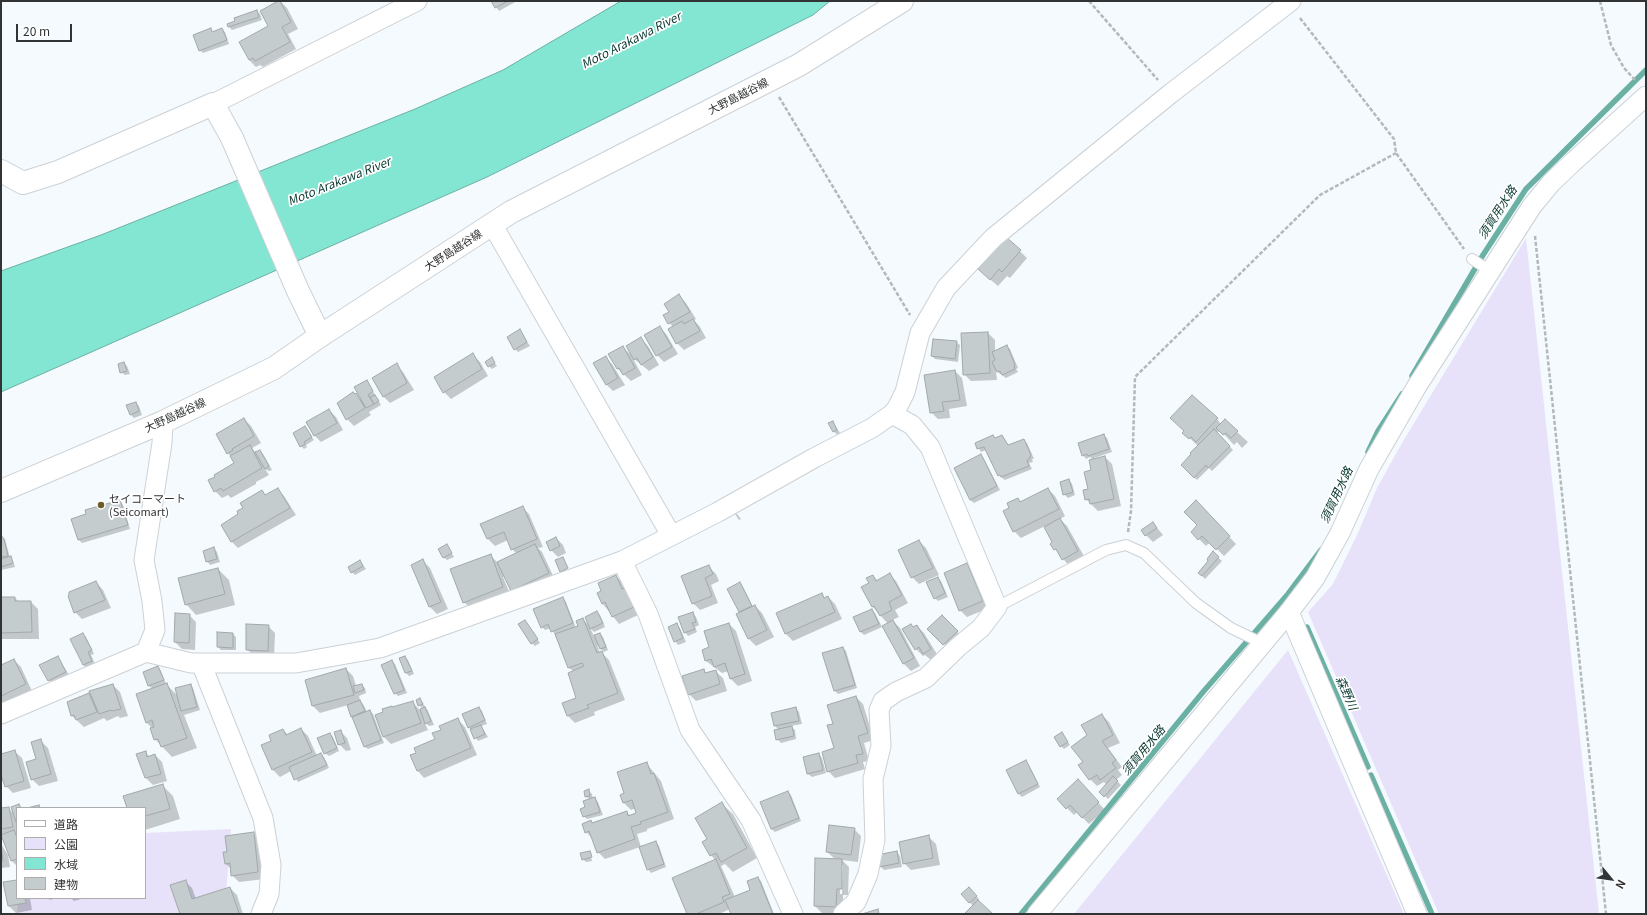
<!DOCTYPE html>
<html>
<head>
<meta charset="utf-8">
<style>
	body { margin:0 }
	#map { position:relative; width:1647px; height:915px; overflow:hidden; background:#f4fafe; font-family:Georgia,"Noto Sans JP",serif }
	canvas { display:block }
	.frame { position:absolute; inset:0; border:2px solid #313335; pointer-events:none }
	.legend { position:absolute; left:16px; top:807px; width:130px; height:92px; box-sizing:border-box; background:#fff; border:1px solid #adadae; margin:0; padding:5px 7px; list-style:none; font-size:12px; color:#313335 }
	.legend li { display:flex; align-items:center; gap:8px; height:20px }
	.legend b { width:20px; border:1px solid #adadae }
	.north { position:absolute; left:1591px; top:859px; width:40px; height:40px; -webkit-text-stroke:3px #fff; paint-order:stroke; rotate:119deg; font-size:11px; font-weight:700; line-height:16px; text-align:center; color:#313335 }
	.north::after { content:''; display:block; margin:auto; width:14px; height:18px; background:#313335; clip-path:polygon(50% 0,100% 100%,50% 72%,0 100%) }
	.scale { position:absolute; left:16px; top:24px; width:56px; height:18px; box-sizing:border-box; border:2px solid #313335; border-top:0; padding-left:5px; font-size:12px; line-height:14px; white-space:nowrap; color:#313335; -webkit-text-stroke:3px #fff; paint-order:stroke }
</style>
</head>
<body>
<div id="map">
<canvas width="1647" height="915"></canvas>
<div class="frame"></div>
<ul class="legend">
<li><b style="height:5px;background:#fff"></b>道路</li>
<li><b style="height:11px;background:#e7e2f9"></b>公園</li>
<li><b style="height:11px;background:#83e6d2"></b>水域</li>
<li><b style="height:11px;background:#c4cccd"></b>建物</li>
</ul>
<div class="north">N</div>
<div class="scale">20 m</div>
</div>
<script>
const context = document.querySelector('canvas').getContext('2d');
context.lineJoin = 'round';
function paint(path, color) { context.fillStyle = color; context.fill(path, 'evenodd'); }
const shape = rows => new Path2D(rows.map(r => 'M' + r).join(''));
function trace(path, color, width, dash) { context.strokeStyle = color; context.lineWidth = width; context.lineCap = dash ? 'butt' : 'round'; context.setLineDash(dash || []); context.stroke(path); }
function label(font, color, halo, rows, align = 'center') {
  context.font = font + ' Georgia,"Noto Sans JP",serif'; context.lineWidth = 3.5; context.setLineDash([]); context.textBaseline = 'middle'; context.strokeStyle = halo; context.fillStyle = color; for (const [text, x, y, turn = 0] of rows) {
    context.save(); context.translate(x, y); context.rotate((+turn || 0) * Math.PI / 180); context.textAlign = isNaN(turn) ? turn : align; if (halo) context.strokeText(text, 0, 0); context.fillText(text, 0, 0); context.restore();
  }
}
paint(shape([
	[1526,238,1599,914,1439,914,1308,612,1333,584,1358,533,1377,488,1402,443],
	[1288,650,1404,914,1074,914],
	[231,829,225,907,226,914,17,914,18,898,145,898,145,833]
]), '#e7e2f9');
const water = shape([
	[621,1,830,1,813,15,487,177,1,392,1,271,101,235,415,109,503,70,621,1]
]);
paint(water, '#83e6d2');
trace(water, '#6ab0a3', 1);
paint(shape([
	[280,1,287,8,298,29,288,34,296,49,263,67,260,65,256,67,249,60,269,27],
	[492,1,517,1,499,11],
	[256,11,260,14,262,20,232,30,229,27,229,24],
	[210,29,213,32,222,29,225,32,229,44,203,53,200,50],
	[1006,238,1027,258,1010,278,1007,276,998,286,986,276],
	[679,296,686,303,696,319,694,320,700,327,706,338,684,350,677,343,673,327,664,316,670,312],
	[659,327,666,334,678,354,664,362,657,355],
	[520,331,530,346,518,352,515,349],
	[988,333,995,340,995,351,1006,346,1010,349,1018,368,1016,369,1018,372,1006,378,996,371,997,380,971,381,964,374],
	[641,339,648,346,659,365,649,371,632,357,642,375,631,381,617,368,623,347,632,356],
	[956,342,960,345,958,362,935,359,932,356],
	[473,355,480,362,488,376,451,399,444,392],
	[605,357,612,364,625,385,613,391,606,384],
	[491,359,497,366,492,369,489,366],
	[124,363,127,366,130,374,125,375,121,372],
	[396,365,403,372,414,390,390,403,383,396],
	[955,371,962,378,967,406,949,409,950,418,938,419,931,412],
	[367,381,381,405,369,412,371,415,354,426,347,419,356,395,362,400],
	[136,403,139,406,142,415,134,418,131,415],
	[329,410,336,417,343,430,321,442,314,435],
	[244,419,251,426,261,443,252,448,256,453,260,451,263,454,272,470,269,471,265,469,269,475,256,482,256,484,231,498,228,495,222,498,215,491,236,464,228,453],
	[1217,419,1221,424,1237,432,1248,442,1242,448,1237,442,1234,445,1220,430,1217,433,1233,450,1212,471,1209,468,1197,480,1182,465,1198,446,1184,433],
	[833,422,840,433,837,435,834,431],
	[305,427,314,440,306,445,307,447,304,449,301,446],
	[1103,435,1107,438,1112,452,1094,458,1095,459,1105,457,1112,464,1121,506,1098,511,1086,499,1093,471,1093,460,1090,457,1086,459,1083,455],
	[993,436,996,439,1002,436,1009,446,1024,440,1027,443,1034,459,1032,459,1033,462,1029,463,1032,469,1005,480,1002,478,991,462,986,450,981,452,976,443],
	[981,455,984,459,1000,490,974,503,970,500],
	[1069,480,1072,484,1075,495,1068,498,1064,494],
	[277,489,284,496,296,515,238,548,231,541,240,515,244,508,262,492,266,496],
	[1048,489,1055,496,1065,516,1060,519,1067,526,1085,558,1070,567,1055,549,1054,543,1045,526,1021,538,1014,531,1011,508,1018,499,1022,503],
	[120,501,123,505,130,529,82,543,79,540,72,519],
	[1196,502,1236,544,1224,556,1210,542,1206,546,1192,532,1198,525],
	[522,507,529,514,543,547,538,548,542,552,555,580,511,591,505,576,503,577,510,594,471,609,464,602,490,555,497,562,517,554,512,549,508,540,495,546,488,539],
	[735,514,737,514,741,519,739,520],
	[1153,523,1163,535,1153,542,1146,535],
	[1,536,5,539,10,558,13,561,15,567,1,570],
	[556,538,563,545,566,553,558,557,551,550],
	[919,541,926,548,939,575,919,584,912,577],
	[447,545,454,557,447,560,443,557],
	[214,548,217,552,220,562,210,565,207,561],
	[1213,553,1222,561,1205,579,1199,573,1210,561],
	[563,558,565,560,563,560,568,573,564,574,561,571],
	[360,561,366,569,355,575,352,572],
	[423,561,430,568,448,609,437,614,430,607,412,565],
	[967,565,974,572,989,608,967,617,960,610],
	[709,567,716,574,719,581,711,585,718,603,700,610,693,603],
	[218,569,229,580,235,605,196,615,186,604],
	[889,574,896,581,908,603,895,610,899,617,892,620,900,628,920,666,911,671,904,664,884,626,888,624,873,607,863,588,870,583,873,576,878,581],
	[616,576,623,583,640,614,619,624,602,603],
	[938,578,941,581,948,597,938,601,935,598],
	[96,582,103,590,111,608,82,619,75,612],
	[739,584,743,587,753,607,755,606,762,613,774,637,756,646,749,639,738,614,740,613,728,589],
	[821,594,825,598,828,597,835,604,842,619,793,641,786,634,777,614],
	[1,598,15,598,19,602,31,602,38,609,39,639,1,639],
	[563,598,566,602,576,628,579,627,583,619,590,627,597,612,600,615,605,627,594,632,590,628,594,636,600,634,603,637,608,650,602,653,609,660,625,700,594,712,595,715,575,723,568,716,563,703,577,698,573,671,569,668,555,635,551,628,545,630,542,627],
	[597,645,604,652,600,653],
	[872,610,875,613,882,627,864,635,861,632,855,617],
	[693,613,696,617,699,625,695,627,697,632,688,636,685,632],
	[189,615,196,622,195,650,182,649,175,642],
	[942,616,964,639,951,651,929,629],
	[525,621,540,643,535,646,532,643],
	[676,624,680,628,686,642,678,645,675,641],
	[729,624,736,631,752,681,738,686,731,679,729,671,722,673,706,661,710,648],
	[268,626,275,633,274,657,254,656,247,649],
	[917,626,924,633,938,656,931,660,925,655,923,656,916,649,914,628],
	[83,634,86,637,94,654,91,655,95,664,87,668,83,665],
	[233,634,236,637,236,650,221,650,218,647],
	[843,648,846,651,857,688,838,694,835,691,824,654],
	[58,657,69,675,52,684,41,666],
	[405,657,408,660,414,674,409,676,406,673,400,659],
	[14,660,21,667,32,691,1,706,1,666],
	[392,661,395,664,407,693,398,696,395,693],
	[158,667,161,671,166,684,178,696,190,685,193,688,200,710,184,715,197,748,172,757,155,739,153,729,146,722,153,689,149,686,144,673],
	[346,669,353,676,356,686,361,685,365,688,366,693,359,696,360,701,363,704,367,712,370,711,373,714,384,743,368,749,364,746,348,705,320,713,313,706,306,680],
	[704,670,707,674,715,671,723,678,727,691,696,701,689,694],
	[113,685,120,692,128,716,120,718,118,716,107,721,104,718,84,727,72,716,68,703],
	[856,697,863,704,874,740,864,743,869,761,863,762,865,769,835,778,828,771,835,749,834,724],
	[420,699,428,711,434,725,429,726,424,721,428,730,391,744,384,737,376,716,393,708,413,703,420,710,423,709,419,705],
	[479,708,482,711,487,724,481,726,488,737,478,741,469,727],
	[796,708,799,712,802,724,790,726,795,730,796,739,781,743,777,739,779,730,775,726],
	[1102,715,1109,722,1120,743,1108,748,1122,767,1118,770,1122,775,1116,780,1121,785,1108,799,1104,795,1107,785,1104,782,1097,786,1090,779,1084,762,1089,736],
	[458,720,465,727,477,755,424,778,417,770,417,753,436,740,442,730],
	[301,729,308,736,317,756,321,754,324,757,329,768,298,782,291,771,280,777,273,770,262,746,273,741,283,730,288,735],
	[340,731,347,738,351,750,346,751,339,744],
	[1062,733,1070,745,1064,749,1061,746],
	[330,734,333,737,339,751,329,756,325,753],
	[41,741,48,748,58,781,39,786,32,779],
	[14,751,22,758,31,788,13,793,6,786,1,771,1,755],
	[145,752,150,757,155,755,162,762,167,781,153,785,146,778,142,766],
	[819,754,822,758,826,773,812,777,808,774],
	[1025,761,1029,765,1040,787,1022,797,1019,794],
	[646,763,661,781,674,819,647,829,647,831,637,834,641,847,656,842,659,846,666,867,651,873,648,869,640,847,605,859,598,852,593,839,586,832,591,822,592,823,626,812,631,816,638,814,636,808,631,810,624,803,625,794],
	[162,785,173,796,180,819,145,830,145,808,128,808],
	[1085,788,1105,810,1089,824,1077,812,1074,815,1067,808],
	[589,791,592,794,593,799,594,798,598,802,603,815,587,819,584,816,590,800,586,796],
	[788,792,791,795,801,821,775,832,771,829],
	[722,804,733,814,757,858,733,872,725,864,721,866,735,897,752,891,758,878,761,881,774,914,732,914,730,909,719,914,688,914,716,861,711,855,708,839],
	[19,805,22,808,17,808,17,866,12,861,1,834,1,809,8,808,14,814,12,808],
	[854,829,861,836,858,862,842,860,849,867,848,895,843,895,843,914,822,913,815,906,835,859,827,852],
	[841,865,843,865,842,894,840,894],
	[253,833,260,840,265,879,239,882,232,875,231,869,226,864,228,853],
	[929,837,936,844,940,865,911,870,904,863],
	[1,844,8,855,10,867,1,868],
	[589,852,592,854,590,854,592,861,586,862,583,859],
	[897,852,900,856,902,867,884,870,880,866],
	[17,881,17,898,30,898,32,910,16,913,9,906],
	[185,881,192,888,196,899,230,888,237,895,243,914,181,914],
	[969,888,979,899,978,901,991,914,965,914,973,906,962,894],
	[48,898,57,898,50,900],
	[71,898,85,898,74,901]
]), '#0003');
trace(shape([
	[1412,376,1483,255,1526,189,1646,70],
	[1368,452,1378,431,1402,394],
	[1307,627,1368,767],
	[1371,775,1432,914],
	[1021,914,1203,692,1288,594,1321,550]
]), '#6ab0a3', 5.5);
const building = shape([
	[278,1,280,1,291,22,282,27,290,42,255,61,253,58,249,60,239,42,268,26,260,11,278,1],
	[491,1,508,1,495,8,491,1],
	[257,10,259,17,228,27,227,24,235,21,234,18,257,10],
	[211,28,212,32,222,28,227,40,199,51,193,35,211,28],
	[1006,237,1021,250,1002,272,999,269,990,280,978,269,1006,237],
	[679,294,690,312,668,324,663,315,669,312,664,304,679,294],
	[693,319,700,331,676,344,668,329,682,321,684,324,693,319],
	[660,326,672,347,656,356,644,335,660,326],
	[520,329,527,342,514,350,507,337,520,329],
	[988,332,990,373,963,375,961,333,988,332],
	[641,337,653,357,641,365,637,358,634,360,626,346,641,337],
	[933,339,957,341,955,359,931,356,933,339],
	[1007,345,1015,365,1014,366,1015,369,1002,375,1000,371,997,372,992,362,995,360,992,352,1007,345],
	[623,346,635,368,623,375,619,368,617,369,608,354,623,346],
	[473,353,482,369,443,393,434,377,473,353],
	[606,356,618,378,606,385,593,363,606,356],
	[492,357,495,363,488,367,485,362,492,357],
	[124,362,127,371,120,373,118,364,124,362],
	[397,363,407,383,383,397,372,378,397,363],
	[955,370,960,400,942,402,944,411,930,413,924,375,955,370],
	[367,380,373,391,368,395,374,404,366,408,354,387,367,380],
	[353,392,355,394,356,393,365,408,346,420,337,403,353,392],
	[375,395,379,401,374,404,370,397,375,395],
	[1192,395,1218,418,1196,442,1191,437,1189,439,1182,433,1184,431,1170,418,1192,395],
	[136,402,139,411,130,415,126,405,136,402],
	[329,409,337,423,314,436,306,422,329,409],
	[244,418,254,436,232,449,233,450,227,454,216,434,244,418],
	[1225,419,1238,431,1231,438,1226,433,1223,435,1216,428,1225,419],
	[833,421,837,430,833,432,828,423,833,421],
	[305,426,312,437,304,442,305,444,300,447,293,433,305,426],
	[1214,429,1230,446,1208,468,1206,465,1194,478,1181,465,1191,454,1190,453,1214,429],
	[1104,434,1109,449,1088,456,1087,454,1082,456,1078,443,1104,434],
	[993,435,995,438,1002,435,1008,445,1024,439,1031,455,1030,456,1030,458,1027,460,1029,466,1001,477,1000,475,998,476,984,447,977,449,975,443,993,435],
	[250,445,262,468,223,491,221,488,214,492,208,480,215,477,214,475,234,463,230,456,250,445],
	[260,450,269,466,265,469,255,452,260,450],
	[981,454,997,486,970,500,954,468,981,454],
	[1105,456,1114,499,1090,504,1089,499,1085,500,1083,490,1088,489,1084,472,1091,470,1089,460,1105,456],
	[1069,479,1073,492,1063,495,1060,482,1069,479],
	[278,488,290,508,231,542,221,525,238,514,237,511,243,508,240,503,262,490,265,495,278,488],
	[1048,488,1059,509,1013,532,1003,511,1009,508,1007,503,1018,498,1020,502,1048,488],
	[120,500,128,525,78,540,71,519,86,514,85,510,120,500],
	[1196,500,1230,536,1216,550,1202,536,1198,540,1191,532,1197,525,1184,512,1196,500],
	[523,506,537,539,511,550,504,532,487,539,480,524,523,506],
	[1060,518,1078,551,1062,560,1056,549,1054,550,1050,544,1052,542,1044,527,1060,518],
	[1153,522,1157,528,1145,536,1141,530,1153,522],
	[1,535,4,539,8,556,1,557,1,535],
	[556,537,560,546,550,551,546,542,556,537],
	[919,540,933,568,911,578,898,550,919,540],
	[447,544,452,553,443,558,438,549,447,544],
	[535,544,549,573,511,591,497,562,535,544],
	[214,547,217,559,206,562,203,551,214,547],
	[1213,551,1219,557,1202,576,1198,573,1208,561,1207,559,1213,551],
	[491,554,503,587,463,603,450,569,491,554],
	[11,556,13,563,1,567,1,559,11,556],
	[563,557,568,568,560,572,555,560,563,557],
	[423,559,441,602,429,607,411,565,423,559],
	[360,560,363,566,351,573,348,567,360,560],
	[967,563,983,601,959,611,944,573,967,563],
	[709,565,713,574,705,578,712,596,692,604,681,576,709,565],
	[218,568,225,594,185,605,178,578,218,568],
	[890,573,902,595,889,602,892,610,880,616,874,606,872,607,861,587,869,583,866,578,873,575,876,581,890,573],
	[616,575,622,589,625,588,634,607,612,617,605,602,602,604,597,593,601,591,598,583,616,575],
	[938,577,945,593,934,599,926,582,938,577],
	[96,581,105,600,74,613,68,596,69,595,69,592,96,581],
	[740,582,752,606,739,612,727,589,740,582],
	[822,593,824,598,828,596,835,612,785,634,776,613,822,593],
	[1,597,15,597,15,601,31,601,32,632,1,633,1,597],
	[563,597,573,623,551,632,548,624,541,628,533,609,563,597],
	[755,605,767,630,748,639,736,614,755,605],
	[872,609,879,624,860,632,853,617,872,609],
	[597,611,603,623,590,629,585,617,597,611],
	[693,612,696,622,692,623,695,629,684,633,678,617,693,612],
	[175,613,190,614,189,643,174,642,175,613],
	[942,615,958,631,943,645,927,629,942,615],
	[583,618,597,653,602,651,618,693,587,705,589,708,567,716,562,703,576,698,568,673,584,666,582,663,568,668,555,634,578,626,576,621,583,618],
	[525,620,538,639,531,644,518,624,525,620],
	[893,620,914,658,903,664,882,626,893,620],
	[677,623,683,638,674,642,668,627,677,623],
	[729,623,745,674,730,679,725,663,714,667,711,659,705,661,702,650,709,647,704,631,729,623],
	[246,624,269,625,268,651,246,650,246,624],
	[911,624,913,627,917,625,931,649,923,654,919,647,915,650,902,629,911,624],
	[217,632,233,633,233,648,217,647,217,632],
	[83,633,92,650,88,652,92,661,83,665,70,639,83,633],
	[600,633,606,647,600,649,594,635,600,633],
	[843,647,855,685,834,691,822,653,843,647],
	[58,656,66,672,48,681,39,665,58,656],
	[405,656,412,671,405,673,399,658,405,656],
	[14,659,26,684,1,696,1,665,14,659],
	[392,660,404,690,394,694,381,665,392,660],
	[158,666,164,680,148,686,143,672,158,666],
	[346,668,354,695,312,706,305,680,346,668],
	[704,669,705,673,716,670,720,684,688,695,682,676,704,669],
	[167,683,187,738,161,747,158,739,154,740,150,728,154,727,152,720,146,723,136,694,167,683],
	[113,684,121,709,112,711,111,710,99,714,89,691,113,684],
	[191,684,197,707,181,711,175,688,191,684],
	[362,684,364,690,355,693,353,686,362,684],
	[89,693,97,712,76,720,74,715,71,716,67,702,89,693],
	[856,696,868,733,858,736,863,754,856,755,858,763,827,772,822,752,834,748,827,725,833,724,827,705,856,696],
	[420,698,423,704,418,706,416,700,420,698],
	[360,700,365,711,351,717,347,705,360,700],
	[413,701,421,723,383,737,375,715,383,712,382,709,392,706,392,707,413,701],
	[425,707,431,721,425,724,420,709,425,707],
	[479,707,485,720,468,728,462,714,479,707],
	[796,707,799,721,774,726,771,713,796,707],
	[370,710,381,740,364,747,352,717,370,710],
	[1102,714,1113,735,1102,741,1116,760,1112,763,1116,768,1100,780,1097,775,1089,780,1078,765,1083,762,1071,747,1087,735,1081,725,1102,714],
	[458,718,471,748,417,771,410,755,416,753,414,748,435,739,432,733,441,730,439,726,458,718],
	[481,725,485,734,474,739,470,729,481,725],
	[792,726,794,736,776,740,774,730,792,726],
	[301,728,312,752,272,770,261,745,271,741,269,735,283,729,286,735,301,728],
	[341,730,345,743,338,745,334,732,341,730],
	[1062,732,1068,742,1060,747,1054,737,1062,732],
	[330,733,337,748,324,754,317,738,330,733],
	[41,739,51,774,31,780,26,762,36,759,31,742,41,739],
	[15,750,24,781,5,787,1,775,1,754,15,750],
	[146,751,147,757,155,754,161,774,145,778,136,754,146,751],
	[321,753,327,765,294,780,289,767,321,753],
	[819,753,823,770,807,774,803,757,819,753],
	[1026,760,1038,784,1018,794,1006,770,1026,760],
	[647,762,651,774,654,773,668,812,640,822,641,824,631,827,635,839,597,853,589,831,585,833,582,824,591,820,592,823,627,811,628,816,636,813,632,800,623,803,620,795,624,793,617,772,647,762],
	[1113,776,1118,781,1104,797,1099,792,1113,776],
	[1078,779,1099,802,1082,818,1070,805,1066,809,1057,799,1078,779],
	[163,784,170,809,145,816,145,808,127,808,123,796,163,784],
	[589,789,590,796,585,797,584,791,589,789],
	[788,791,799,818,771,829,760,802,788,791],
	[595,797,600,812,583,817,580,809,585,807,583,801,595,797],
	[722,802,747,848,721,862,716,853,710,856,702,842,707,839,695,818,722,802],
	[19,804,21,808,17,808,17,825,11,807,19,804],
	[39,805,40,808,27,808,39,805],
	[9,807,13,827,1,829,1,808,9,807],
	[829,825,855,828,851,855,826,852,829,825],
	[14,830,17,838,17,859,11,861,1,835,14,830],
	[254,832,258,872,231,876,230,863,225,864,223,852,227,852,225,836,254,832],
	[929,835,933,858,903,864,899,842,929,835],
	[656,841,664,864,647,870,639,847,656,841],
	[1,847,3,860,1,861,1,847],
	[590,851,592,857,582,860,580,853,590,851],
	[897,851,899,863,879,867,877,855,897,851],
	[815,858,842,859,842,889,837,889,836,907,814,906,815,858],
	[716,859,730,894,722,897,724,902,696,914,687,914,672,878,716,859],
	[758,877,773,914,731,914,725,900,750,890,747,881,758,877],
	[17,880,17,898,25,898,26,903,8,906,3,882,17,880],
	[186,880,192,899,230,887,239,913,235,914,180,914,170,885,186,880],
	[969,887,977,896,969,903,961,894,969,887],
	[978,900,993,914,964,914,978,900],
	[878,909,879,914,862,914,878,909]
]);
paint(building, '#c4cccd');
trace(building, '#a1a9aa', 1);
const service = shape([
	[1472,259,1490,271],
	[997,607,1106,550,1126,545,1144,553,1196,603,1231,628,1262,643]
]);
const minor = shape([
	[213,104,417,1],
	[492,224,671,535],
	[892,414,897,408,905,392,920,333,946,288,993,238,1170,94,1291,1],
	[622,561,648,614,690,730,751,820,793,914],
	[1289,612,1417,914],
	[146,652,191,663,296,663,380,648,622,561,718,512,814,458,872,428,892,414,912,425,930,447,997,607,981,628,958,647,926,678,896,692,883,701,879,710,881,746,873,779,875,840,868,874,856,902,843,914],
	[201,663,263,818,271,865,269,894,261,914],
	[1,714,146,652,155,630,152,601,144,560,162,443,163,422],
	[1037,914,1289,612,1315,578,1340,533,1369,469,1417,386,1532,206,1551,183,1572,163,1646,96]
]);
const tertiary = shape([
	[1,171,23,183,58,172,213,104,232,138,298,291,320,336]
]);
const secondary = shape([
	[1,491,163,422,274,368,320,336,511,212,799,65,902,1]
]);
trace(service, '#cbd1d5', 12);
trace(minor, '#cbd1d5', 21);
trace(tertiary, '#cbd1d5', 24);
trace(secondary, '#cbd1d5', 24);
trace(shape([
	[1089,1,1158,80],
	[1600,1,1611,45,1624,68,1636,81],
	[1300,18,1394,139,1396,153,1464,249],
	[779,97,910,315],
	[1535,236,1606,914],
	[1128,532,1131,511,1135,377,1320,195,1396,153]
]), '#b3b8bb', 2.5, [4, 2]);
trace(service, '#fff', 10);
trace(minor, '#fff', 19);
trace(tertiary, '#fff', 22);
trace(secondary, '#fff', 22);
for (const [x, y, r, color] of [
	[101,505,4,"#6d5c2a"]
]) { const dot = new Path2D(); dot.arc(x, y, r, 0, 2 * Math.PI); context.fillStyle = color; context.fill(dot); trace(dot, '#fff', 1.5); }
label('11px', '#313335', '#fff', [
	["大野島越谷線",738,96,-27],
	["大野島越谷線",453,250,-33],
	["大野島越谷線",175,415,-25]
]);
label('11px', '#313335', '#fff', [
	["セイコーマート",109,499],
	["(Seicomart)",109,512]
], 'left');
label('italic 12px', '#0b3a32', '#fff', [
	["Moto Arakawa River",631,40,-27],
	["Moto Arakawa River",339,181,-22],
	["須賀用水路",1497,212,-57],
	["須賀用水路",1336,495,-65],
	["森野川",1347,693,66],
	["須賀用水路",1143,750,-50]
]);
</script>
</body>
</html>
